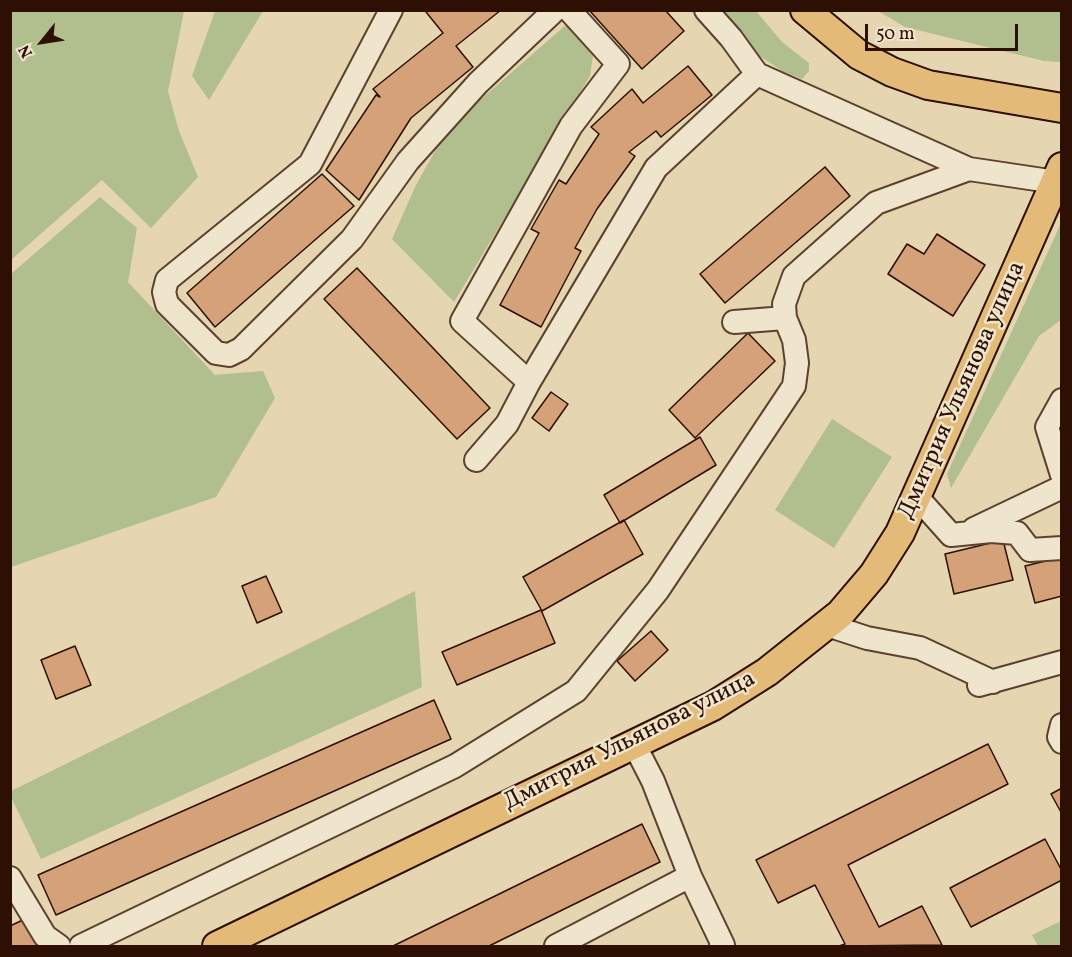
<!DOCTYPE html>
<html>
<head>
<meta charset="utf-8">
<style>
	body { margin:0 }
	#map { position:relative; width:1072px; height:957px; overflow:hidden; background:#e6d5b1; font-family:Vollkorn,serif }
	canvas { display:block }
	.frame { position:absolute; inset:0; border:12px solid #2d1003; pointer-events:none }
	.north { position:absolute; left:12px; top:12px; width:60px; height:60px; -webkit-text-stroke:4px #efe4cc; paint-order:stroke; rotate:240deg; font-size:16px; font-weight:700; line-height:24px; text-align:center; color:#2d1003 }
	.north::after { content:''; display:block; margin:auto; width:21px; height:27px; background:#2d1003; clip-path:polygon(50% 0,100% 100%,50% 72%,0 100%) }
	.scale { position:absolute; left:865px; top:24px; width:153px; height:27px; box-sizing:border-box; border:3px solid #2d1003; border-top:0; padding-left:8px; font-size:18px; line-height:21px; white-space:nowrap; color:#2d1003; -webkit-text-stroke:4px #efe4cc; paint-order:stroke }
</style>
</head>
<body>
<div id="map">
<canvas width="1072" height="957"></canvas>
<div class="frame"></div>
<div class="north">N</div>
<div class="scale">50 m</div>
</div>
<script>
const context = document.querySelector('canvas').getContext('2d');
context.lineJoin = 'round';
function paint(path, color) { context.fillStyle = color; context.fill(path, 'evenodd'); }
const shape = rows => new Path2D(rows.map(r => 'M' + r).join(''));
function trace(path, color, width, dash) { context.strokeStyle = color; context.lineWidth = width; context.lineCap = dash ? 'butt' : 'round'; context.setLineDash(dash || []); context.stroke(path); }
function label(font, color, halo, rows, align = 'center') {
  context.font = font + ' Vollkorn,serif'; context.lineWidth = 5; context.setLineDash([]); context.textBaseline = 'middle'; context.strokeStyle = halo; context.fillStyle = color; for (const [text, x, y, turn = 0] of rows) {
    context.save(); context.translate(x, y); context.rotate((+turn || 0) * Math.PI / 180); context.textAlign = isNaN(turn) ? turn : align; if (halo) context.strokeText(text, 0, 0); context.fillText(text, 0, 0); context.restore();
  }
}
paint(shape([
	[11,10,184,11,168,91,179,131,198,177,151,228,102,180,11,260],
	[215,11,263,11,209,100,192,76],
	[718,11,756,11,782,42,809,63,809,71,802,79,784,72,758,55],
	[878,11,1061,11,1061,62,1044,61,905,27],
	[567,24,594,49,590,76,454,302,392,239,416,185,448,128],
	[100,197,137,228,128,282,215,375,263,371,275,398,216,497,11,567,11,274],
	[1061,223,1061,320,1039,336,951,488,947,474],
	[832,419,892,457,834,548,775,510],
	[415,591,422,687,41,859,11,797,11,791],
	[1061,921,1061,946,1038,946,1032,935]
]), '#b1be8e');
const building = shape([
	[428,10,501,10,456,46,473,67,411,118,359,200,326,170,376,95,380,97,373,89,443,33,426,12,428,10],
	[589,10,665,10,684,31,642,69,589,10],
	[688,66,712,95,661,137,656,131,629,152,635,156,597,209,575,248,581,251,541,327,500,305,539,233,531,229,559,180,566,184,599,134,591,127,632,89,643,103,688,66],
	[825,167,850,196,725,303,700,274,825,167],
	[322,174,354,206,215,327,187,293,322,174],
	[937,234,985,265,953,316,888,274,907,244,924,254,937,234],
	[357,268,490,408,457,439,324,299,357,268],
	[748,333,775,361,695,438,669,410,748,333],
	[551,392,568,404,549,431,532,418,551,392],
	[700,437,716,465,620,523,604,495,700,437],
	[624,520,643,554,542,611,523,577,624,520],
	[1003,540,1013,580,954,594,945,554,1003,540],
	[1062,557,1062,596,1035,603,1025,566,1062,557],
	[266,576,282,612,257,623,242,586,266,576],
	[541,610,555,643,457,685,442,652,541,610],
	[651,631,668,650,635,681,617,661,651,631],
	[75,646,91,685,56,699,41,660,75,646],
	[434,700,451,739,56,915,38,875,434,700],
	[988,744,1008,784,848,865,879,927,922,906,942,945,839,946,845,944,815,885,778,903,756,860,988,744],
	[1062,788,1062,814,1051,794,1062,788],
	[642,824,660,862,489,946,393,946,642,824],
	[1045,839,1062,871,1062,880,971,927,950,888,1045,839],
	[27,918,40,946,10,946,10,926,27,918]
]);
paint(building, '#d5a178');
trace(building, '#2d1003', 1.5);
const minor = shape([
	[391,10,310,164,167,280,164,292,167,304,216,353,229,355,241,349,352,239,408,161,478,83,555,10],
	[706,10,731,38,757,74,969,169,1056,182],
	[734,322,785,318],
	[529,382,462,321,571,126,618,64,569,10],
	[1062,400,1047,427,1062,475],
	[476,460,507,424,529,382,656,168,757,74],
	[917,497,951,535,991,531,1017,533,1030,550,1062,548],
	[974,529,1062,487],
	[827,625,867,638,920,648,993,682],
	[979,685,1062,662],
	[1062,725,1059,737,1062,742],
	[634,744,653,781,690,876,723,945,721,946],
	[10,878,45,936,59,946],
	[81,946,455,766,576,691,658,590,794,386,797,363,794,340,785,318,784,304,794,276,876,203,969,169],
	[556,946,690,876]
]);
const major = shape([
	[805,10,859,55,892,72,928,85,1062,108],
	[217,946,713,706,767,672,840,614,874,574,900,533,1062,167]
]);
trace(minor, '#5b412e', 26);
trace(major, '#2d1003', 32);
trace(minor, '#efe4cc', 22);
trace(major, '#e3ba78', 28);
label('24px', '#2d1003', '#efe4cc', [
	["Дмитрия Ульянова улица",963,391,-66],
	["Дмитрия Ульянова улица",630,742,-27]
]);
</script>
</body>
</html>
